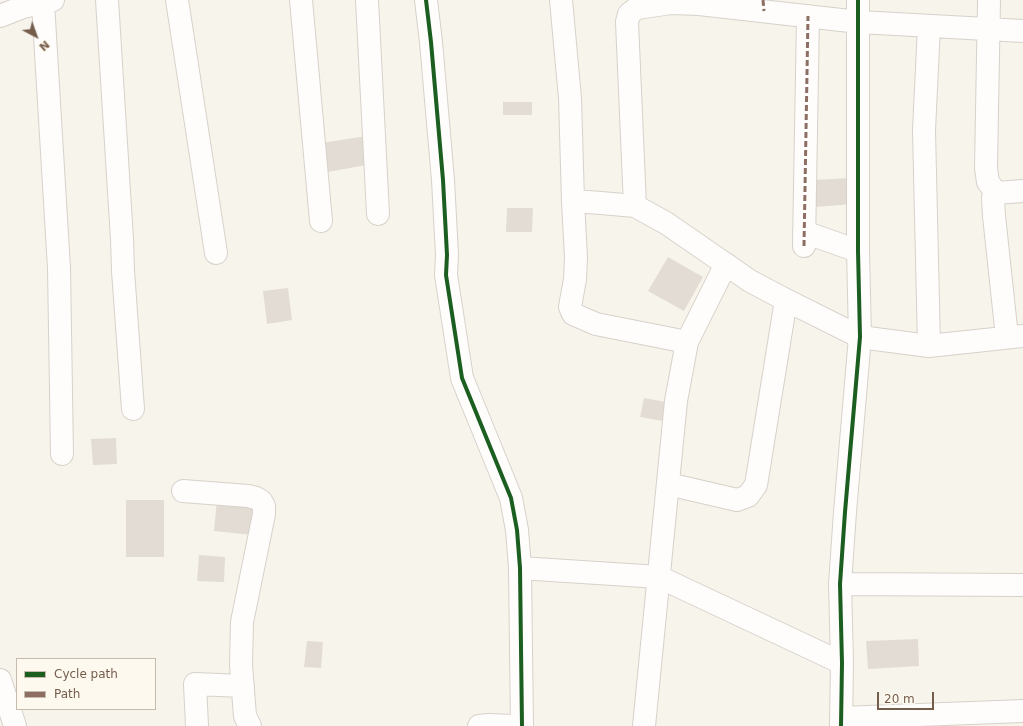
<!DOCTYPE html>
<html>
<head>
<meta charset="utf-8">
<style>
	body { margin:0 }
	#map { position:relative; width:1023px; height:726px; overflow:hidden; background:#f7f4ec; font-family:"DejaVu Sans",sans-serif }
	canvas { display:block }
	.legend { position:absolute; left:16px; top:658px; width:140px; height:52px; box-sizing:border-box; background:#fef9ee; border:1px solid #c7bbad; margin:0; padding:5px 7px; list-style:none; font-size:12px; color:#755d4c }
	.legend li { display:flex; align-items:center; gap:8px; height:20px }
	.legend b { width:20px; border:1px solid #c7bbad }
	.north { position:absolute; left:16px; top:16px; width:40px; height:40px; -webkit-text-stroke:3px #fef9ee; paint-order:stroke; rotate:139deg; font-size:11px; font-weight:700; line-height:16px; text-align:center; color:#755d4c }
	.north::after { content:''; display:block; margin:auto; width:14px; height:18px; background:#755d4c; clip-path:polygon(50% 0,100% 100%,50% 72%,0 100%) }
	.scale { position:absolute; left:877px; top:692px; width:57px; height:18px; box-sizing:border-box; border:2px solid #755d4c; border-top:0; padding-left:5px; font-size:12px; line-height:14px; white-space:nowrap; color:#755d4c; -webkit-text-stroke:3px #fef9ee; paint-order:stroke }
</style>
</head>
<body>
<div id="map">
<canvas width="1023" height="726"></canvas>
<ul class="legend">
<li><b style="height:5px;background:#1b5e20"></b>Cycle path</li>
<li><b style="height:5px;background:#8d6e63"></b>Path</li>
</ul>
<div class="north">N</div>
<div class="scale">20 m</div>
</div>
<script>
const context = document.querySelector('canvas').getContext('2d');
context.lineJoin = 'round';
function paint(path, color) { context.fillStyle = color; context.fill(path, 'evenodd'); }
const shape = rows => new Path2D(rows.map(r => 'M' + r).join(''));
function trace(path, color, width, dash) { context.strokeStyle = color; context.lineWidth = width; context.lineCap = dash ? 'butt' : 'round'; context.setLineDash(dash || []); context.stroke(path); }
paint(shape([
	[503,102,532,102,532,115,503,115],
	[367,136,372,164,328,172,321,143],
	[851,178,853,204,815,207,813,180],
	[507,208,533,208,532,232,506,232],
	[668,257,703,277,684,311,648,291],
	[288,288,292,320,267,324,263,291],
	[644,398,671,403,668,422,640,417],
	[116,438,117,464,93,465,91,439],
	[126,500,164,500,164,557,126,557],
	[217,500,255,503,252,535,214,531],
	[199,555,225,557,224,582,197,581],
	[918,639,919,666,868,669,866,641],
	[307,641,323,642,321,668,304,667]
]), '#e3dcd4');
const minor = shape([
	[107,0,122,239,123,271,133,409],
	[177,0,216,253],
	[301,0,321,221],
	[367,0,378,214],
	[426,0,431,42,443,180,447,255,446,275,462,378,511,498,517,530,520,568,522,726],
	[561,0,570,98,573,201,576,258,575,279,570,307,573,314,596,324,687,342],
	[989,0,986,168,988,182,996,193,1023,191],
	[43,3,59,268,62,454],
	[0,16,23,7,53,0],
	[996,193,993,198,994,216,1007,337],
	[573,201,601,203,635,206,666,223,750,281,786,300,860,337,929,346,1023,336],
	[635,206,627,22,629,14,637,8,671,3,699,4,859,22,1023,31],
	[804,232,858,251],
	[804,246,808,16],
	[929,346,924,130,929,26],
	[668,484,737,500,748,496,756,485,786,300],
	[183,491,248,496,256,498,261,501,264,506,264,514,242,622,241,665,245,716,250,726],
	[520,568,659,577,842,663],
	[840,584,1023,585],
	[0,680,15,726],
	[841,718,1023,711],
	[197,726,195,684,243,686],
	[479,726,489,725,515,726],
	[644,726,676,401,687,342,726,264],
	[841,726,842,663,840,584,845,512,860,337,858,251,858,0]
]);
trace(minor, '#d7d1ca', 24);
trace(minor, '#fefdfc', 22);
trace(shape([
	[763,0,764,11],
	[804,246,808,16]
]), '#8d6e63', 3, [6, 3]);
trace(shape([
	[426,0,431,42,443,180,447,255,446,275,462,378,511,498,517,530,520,568,522,726],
	[841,726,842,663,840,584,845,512,860,337,858,251,858,0]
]), '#1b5e20', 4);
</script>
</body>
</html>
